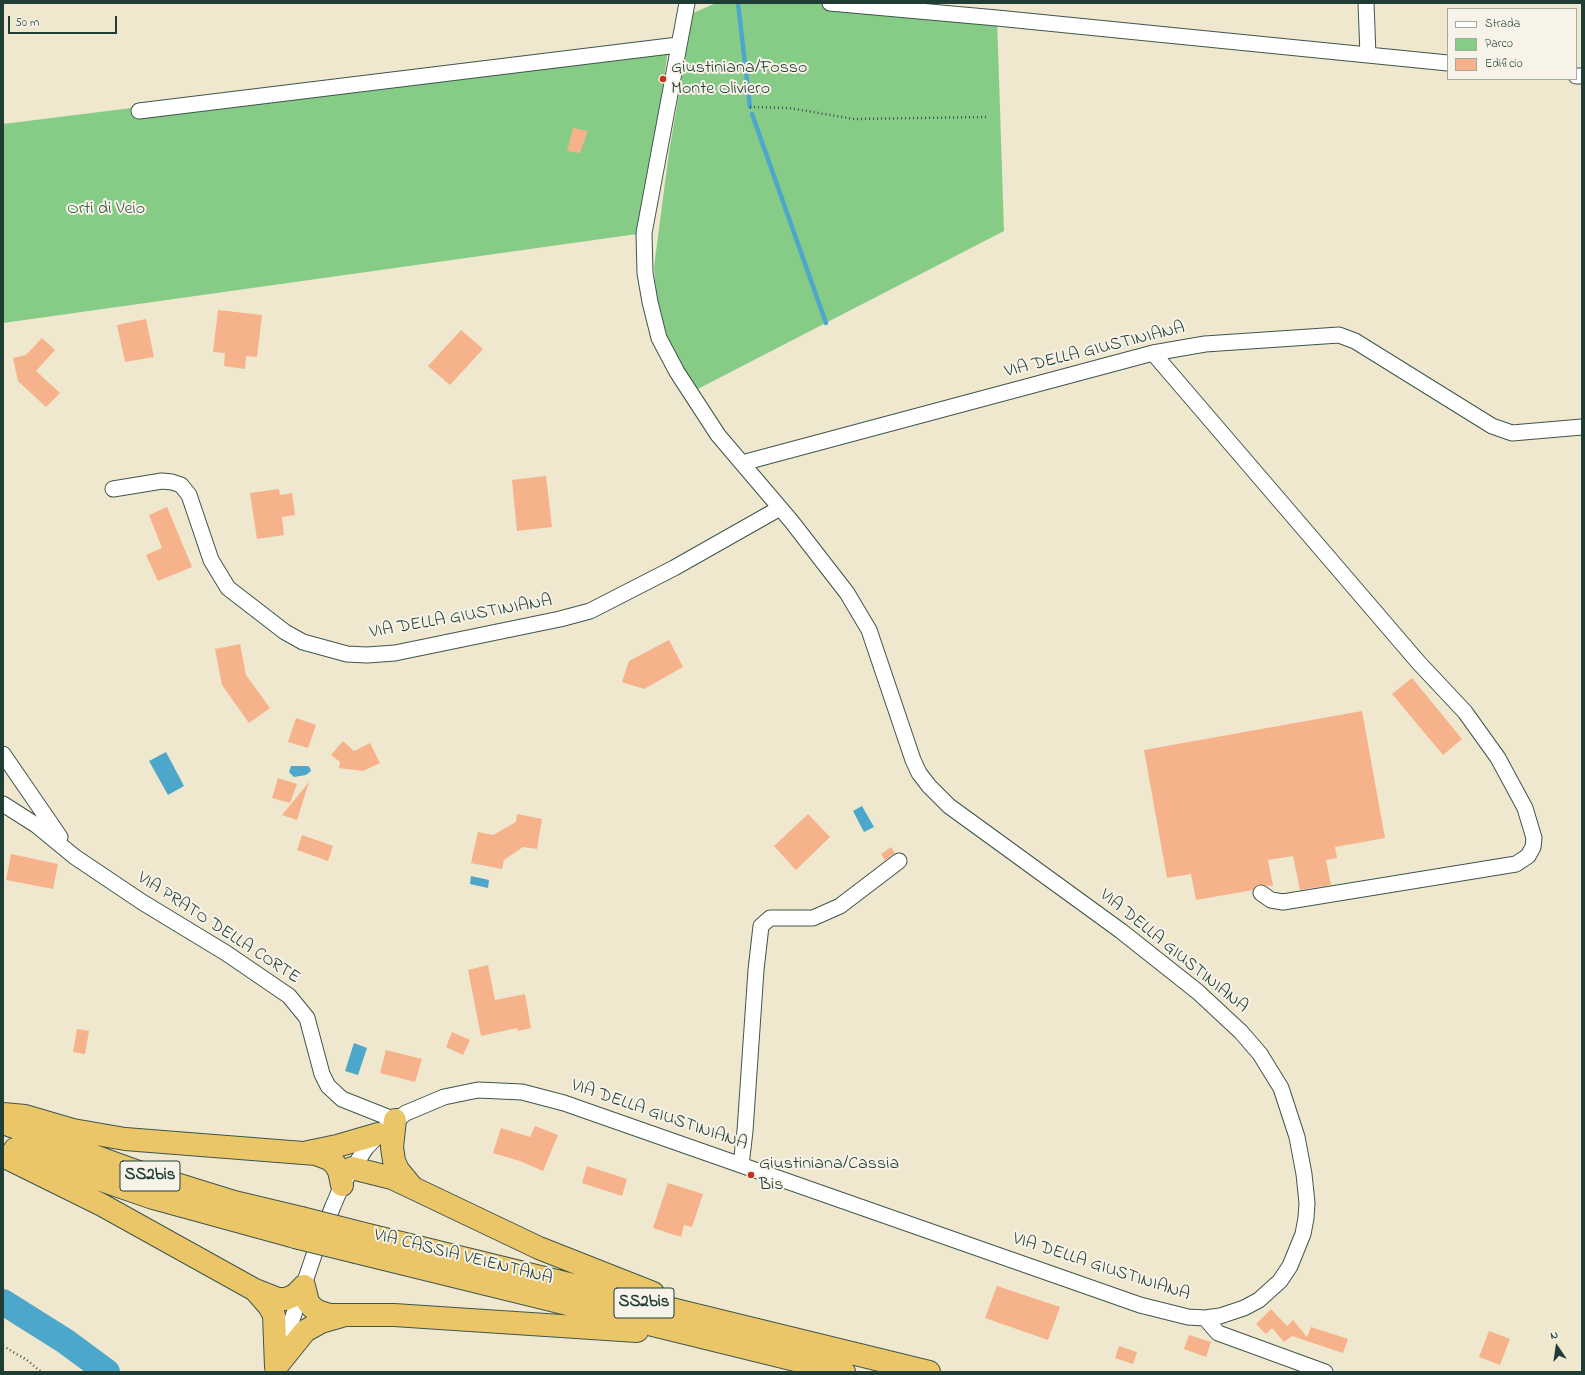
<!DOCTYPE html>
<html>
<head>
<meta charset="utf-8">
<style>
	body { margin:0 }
	#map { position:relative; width:1585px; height:1375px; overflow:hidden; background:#f0e7cf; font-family:"Indie Flower",sans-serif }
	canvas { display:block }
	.frame { position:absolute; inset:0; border:4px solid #1f3d34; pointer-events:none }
	.legend { position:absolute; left:1447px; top:8px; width:130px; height:72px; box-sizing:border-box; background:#f7f3e8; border:1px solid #a1aaa0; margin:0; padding:5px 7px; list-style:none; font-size:12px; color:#1f3d34 }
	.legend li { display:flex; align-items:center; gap:8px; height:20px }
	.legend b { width:20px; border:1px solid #a1aaa0 }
	.north { position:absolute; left:1537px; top:1327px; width:40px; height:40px; -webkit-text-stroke:3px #f7f3e8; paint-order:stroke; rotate:347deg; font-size:11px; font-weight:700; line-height:16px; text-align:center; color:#1f3d34 }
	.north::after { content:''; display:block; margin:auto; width:14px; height:18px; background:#1f3d34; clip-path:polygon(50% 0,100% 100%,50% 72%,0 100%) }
	.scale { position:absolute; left:8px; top:16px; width:109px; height:18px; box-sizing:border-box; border:2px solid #1f3d34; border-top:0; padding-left:5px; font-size:12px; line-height:14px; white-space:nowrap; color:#1f3d34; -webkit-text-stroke:3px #f7f3e8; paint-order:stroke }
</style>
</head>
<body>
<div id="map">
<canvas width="1585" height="1375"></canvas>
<div class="frame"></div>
<ul class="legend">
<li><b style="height:5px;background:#fff"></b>Strada</li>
<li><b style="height:11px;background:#86cc87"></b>Parco</li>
<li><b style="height:11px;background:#f5b28b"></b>Edificio</li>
</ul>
<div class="north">N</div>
<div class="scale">50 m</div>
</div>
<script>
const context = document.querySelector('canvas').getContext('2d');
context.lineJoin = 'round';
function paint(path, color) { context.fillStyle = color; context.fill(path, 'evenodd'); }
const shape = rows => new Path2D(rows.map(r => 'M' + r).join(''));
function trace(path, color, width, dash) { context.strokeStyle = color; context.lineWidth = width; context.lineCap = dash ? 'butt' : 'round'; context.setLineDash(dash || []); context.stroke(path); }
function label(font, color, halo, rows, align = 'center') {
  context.font = font + ' "Indie Flower",sans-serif'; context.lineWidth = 4; context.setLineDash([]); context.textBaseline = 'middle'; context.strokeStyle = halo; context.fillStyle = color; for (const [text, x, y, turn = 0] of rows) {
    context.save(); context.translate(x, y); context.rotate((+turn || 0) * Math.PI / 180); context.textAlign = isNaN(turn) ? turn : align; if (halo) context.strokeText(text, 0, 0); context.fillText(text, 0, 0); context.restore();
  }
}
paint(shape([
	[716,3,830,3,997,18,1004,231,690,393,681,379,663,328,656,293,654,267,669,152,693,13],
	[669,41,644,233,3,323,3,124]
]), '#86cc87');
paint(shape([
	[166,752,184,786,168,795,149,761],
	[291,766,308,766,310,768,311,771,306,775,294,777,289,772],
	[862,806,874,827,864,832,853,811],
	[471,876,489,880,488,888,470,884],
	[354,1043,367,1048,358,1075,345,1071]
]), '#4ca7ca');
trace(shape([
	[738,3,750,107],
	[752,114,826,323]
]), '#4ca7ca', 4.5);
trace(shape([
	[3,1302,65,1341,107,1372]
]), '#4ca7ca', 26);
paint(shape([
	[573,128,588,131,580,153,567,151],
	[218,310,262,315,257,357,246,356,245,369,224,366,225,353,213,352],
	[146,319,154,357,125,362,117,325],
	[461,330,483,349,450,385,428,366],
	[42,338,55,350,36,371,60,393,46,407,18,381,13,358,26,355],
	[546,476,552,527,517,531,512,480],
	[279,489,280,495,292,493,295,515,282,517,284,535,257,539,250,493],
	[167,507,192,567,158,581,146,555,162,548,149,515],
	[669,640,683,667,644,689,622,682,629,661],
	[240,644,246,675,270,708,249,723,222,685,215,649],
	[1412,678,1462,739,1443,755,1392,694],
	[1362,711,1385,838,1335,847,1337,858,1326,860,1331,885,1300,890,1293,856,1268,860,1273,886,1258,885,1253,890,1196,900,1191,874,1167,878,1144,750],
	[296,718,316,725,308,748,288,742],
	[343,741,354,751,370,743,380,763,363,771,339,768,340,762,331,755],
	[278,778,297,784,290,803,272,798],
	[309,782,297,820,282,815],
	[517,814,542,819,537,849,523,847,504,860,502,869,471,863,478,832,493,835,516,822],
	[808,814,830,837,796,870,774,846],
	[302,835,333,846,328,861,297,850],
	[891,847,895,853,885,860,881,854],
	[11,854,58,864,53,889,6,880],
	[488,965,495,1000,525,994,531,1028,518,1031,517,1028,481,1036,468,970],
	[77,1029,89,1031,85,1054,73,1052],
	[452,1032,470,1040,463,1055,446,1047],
	[386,1050,422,1059,415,1082,380,1073],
	[535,1126,558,1135,543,1171,520,1161,493,1153,501,1128,530,1137],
	[587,1166,627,1179,622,1196,582,1183],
	[668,1183,703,1194,692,1227,684,1225,681,1237,653,1228],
	[997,1286,1060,1307,1048,1340,985,1318],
	[1271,1309,1287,1326,1293,1320,1307,1337,1311,1327,1348,1339,1343,1353,1292,1336,1284,1342,1272,1328,1266,1334,1256,1324],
	[1489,1331,1510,1339,1500,1365,1479,1357],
	[1189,1335,1211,1342,1206,1357,1184,1349],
	[1119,1346,1137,1352,1133,1364,1115,1358]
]), '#f5b28b');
const minor = shape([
	[830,3,997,18,1448,63],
	[1366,3,1368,55],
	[1576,76,1582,76],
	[139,111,678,45],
	[1153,353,1419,663,1465,712,1498,758,1525,808,1534,838,1533,847,1528,856,1516,864,1283,902,1271,900,1261,893],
	[742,463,1153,353,1205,344,1339,335,1355,341,1492,426,1512,433,1582,427],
	[113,489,162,481,172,482,181,485,189,495,211,560,228,588,285,632,303,642,347,654,367,655,395,653,560,619,590,611,674,568,780,508],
	[3,754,60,837],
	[3,804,36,825,75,857,142,902,226,953,289,996,307,1018,322,1074,328,1086,342,1099,395,1120],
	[741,1165,745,1131,756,970,761,926,770,918,813,918,840,906,899,861],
	[1205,1318,1218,1333,1325,1372],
	[280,1355,316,1249,333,1206,342,1185,366,1148,386,1127,406,1113,444,1097,478,1090,522,1092,564,1103,1140,1305,1188,1317,1205,1318,1220,1316,1244,1308,1259,1300,1280,1281,1290,1266,1303,1234,1306,1218,1307,1203,1304,1174,1297,1137,1281,1088,1260,1054,1241,1032,1198,992,1121,931,949,806,929,786,919,773,913,760,869,630,847,593,792,522,718,435,677,372,659,338,650,302,645,273,644,233,687,3]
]);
const highway = shape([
	[3,1114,25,1116,73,1130,125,1139,316,1154,329,1159,335,1164,339,1171,342,1185],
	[395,1120,392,1147,394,1161,398,1170,412,1187],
	[3,1123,147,1175,234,1202,301,1218],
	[15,1149,92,1177,153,1198,295,1237],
	[308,1152,337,1146,378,1134],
	[3,1156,102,1205,255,1290,278,1299,286,1299,295,1295,304,1286],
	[352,1168,392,1178,539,1248,653,1293],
	[360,1233,929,1372],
	[356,1252,844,1372],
	[304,1286,308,1302,311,1306,317,1311,329,1315,394,1315,637,1331],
	[255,1290,269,1306,274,1315,276,1367],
	[276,1367,305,1331,321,1322,342,1316]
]);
trace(minor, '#3e564b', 17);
trace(highway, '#3e564b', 24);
trace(shape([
	[750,107,789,108,854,119,986,117],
	[3,1346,27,1360,41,1372]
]), '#3e564b', 2.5, [1, 3]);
trace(minor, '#fff', 15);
trace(highway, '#ebc669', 22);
const highwayBridge = shape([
	[301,1218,360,1233],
	[295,1237,356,1252]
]);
trace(highwayBridge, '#3e564b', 24, []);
trace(highwayBridge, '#ebc669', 22);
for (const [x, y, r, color] of [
	[663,79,4,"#c8321e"],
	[751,1175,4,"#c8321e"]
]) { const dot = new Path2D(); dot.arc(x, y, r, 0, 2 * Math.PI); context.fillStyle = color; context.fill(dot); trace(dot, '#f7f3e8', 1.5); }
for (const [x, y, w] of [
	[150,1176,60],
	[644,1303,60]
]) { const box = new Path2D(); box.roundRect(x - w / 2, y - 15, w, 30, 3); context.fillStyle = '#f7f3e8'; context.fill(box); trace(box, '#1f3d34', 1); }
label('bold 17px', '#1f3d34', null, [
	["SS2bis",150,1176],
	["SS2bis",644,1303]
]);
label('18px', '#1f3d34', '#f7f3e8', [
	["Giustiniana/Fosso",671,69],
	["Monte Oliviero",671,90],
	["Giustiniana/Cassia",759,1165],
	["Bis",759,1186]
], 'left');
label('18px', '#345a45', '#f7f3e8', [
	["Orti di Veio",106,210]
]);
label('18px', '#1f3d34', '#f7f3e8', [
	["VIA DELLA GIUSTINIANA",1095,351,-14],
	["VIA DELLA GIUSTINIANA",461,618,-10],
	["VIA PRATO DELLA CORTE",218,929,33],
	["VIA DELLA GIUSTINIANA",1173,952,39],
	["VIA DELLA GIUSTINIANA",659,1116,19],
	["VIA CASSIA VEIENTANA",463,1258,14],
	["VIA DELLA GIUSTINIANA",1101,1268,18]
]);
</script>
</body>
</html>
